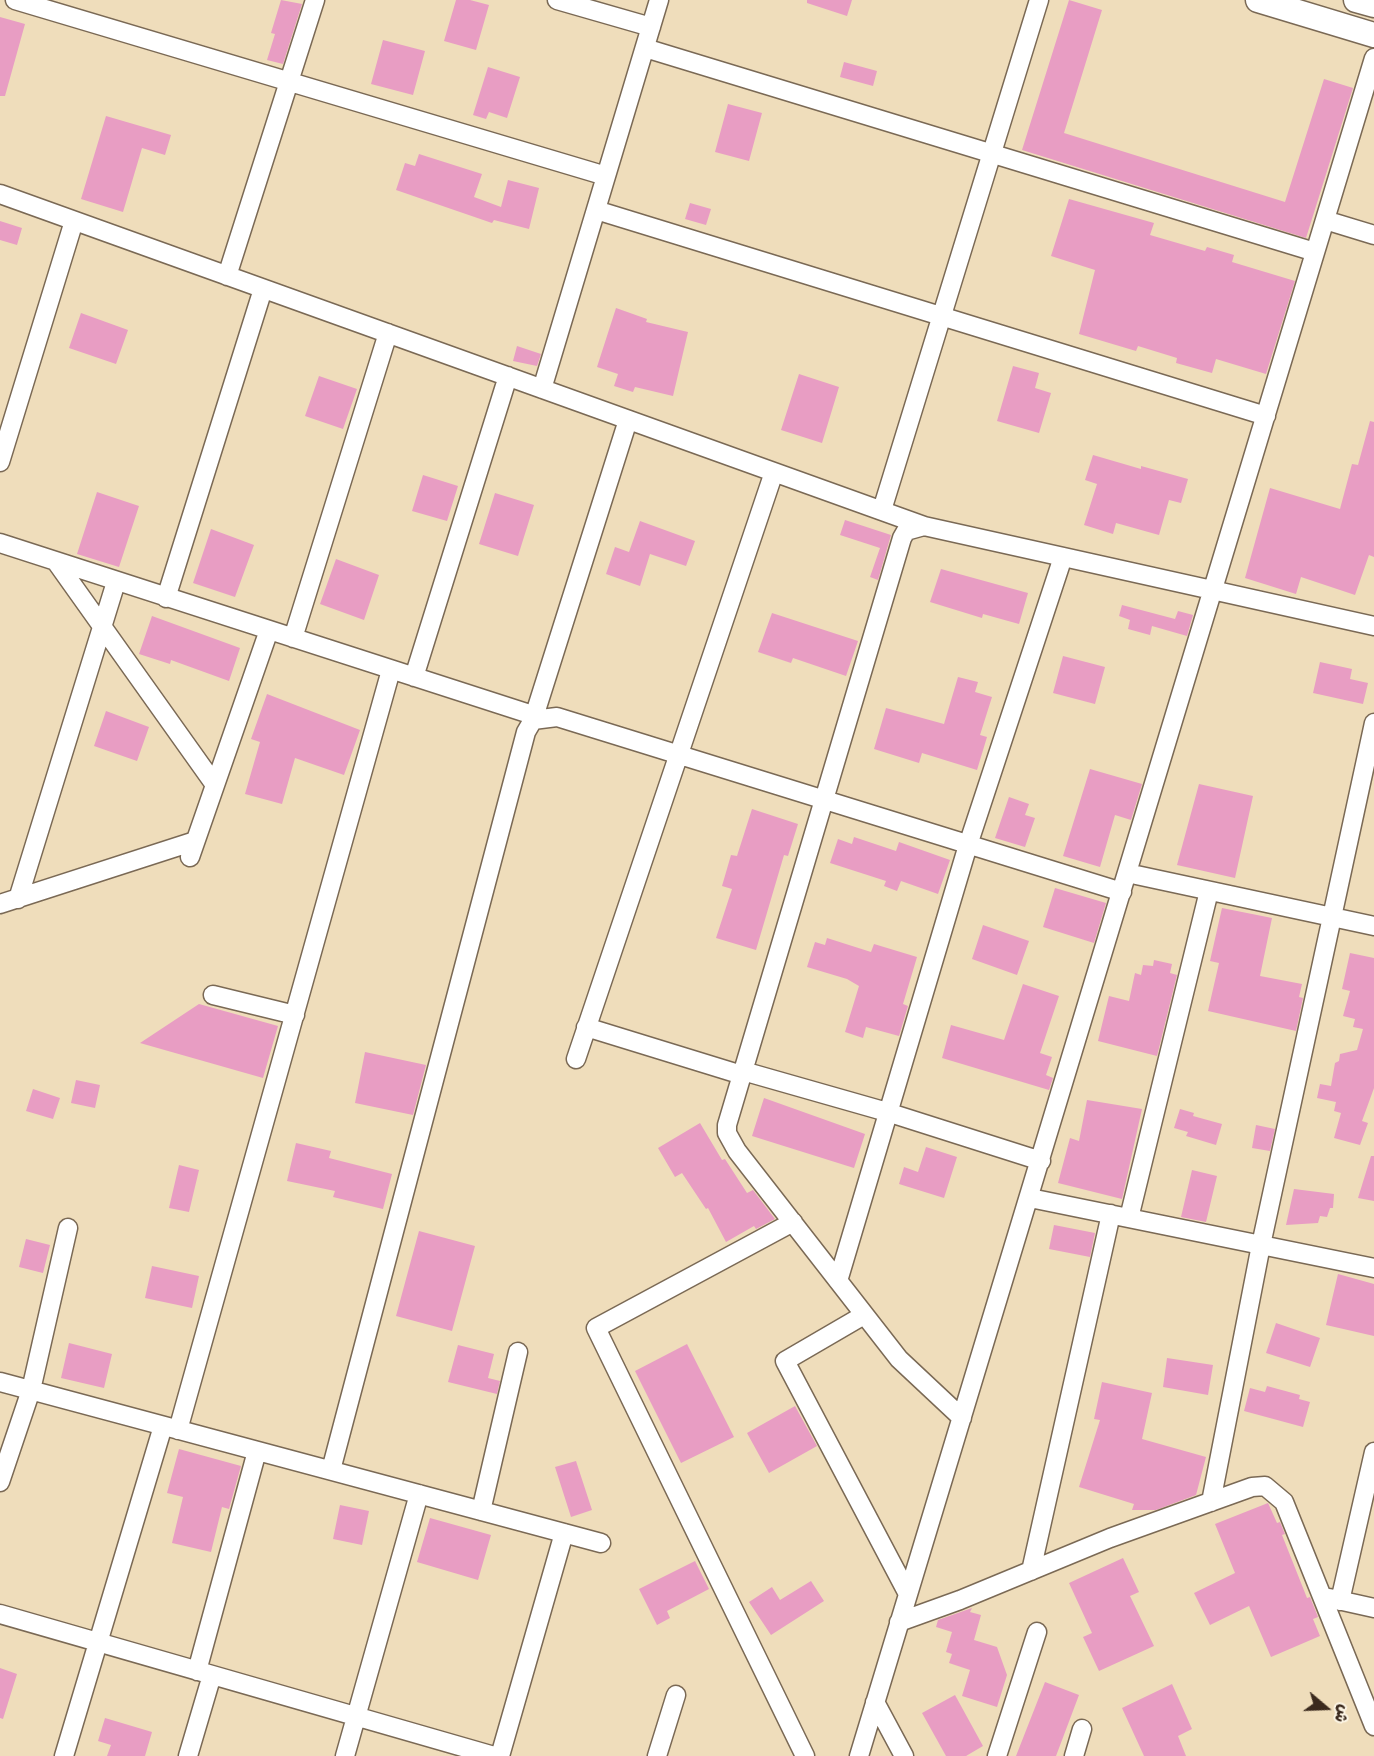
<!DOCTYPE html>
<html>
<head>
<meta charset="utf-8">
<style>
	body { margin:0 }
	#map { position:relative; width:1374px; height:1756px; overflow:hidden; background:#efddbb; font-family:Mali,"Playpen Sans Arabic",sans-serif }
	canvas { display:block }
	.north { position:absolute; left:1296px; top:1678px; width:60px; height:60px; -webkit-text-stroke:4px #fcf5e5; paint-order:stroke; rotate:109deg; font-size:16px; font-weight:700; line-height:24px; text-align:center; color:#3b2a1e }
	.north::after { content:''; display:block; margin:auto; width:21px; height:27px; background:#3b2a1e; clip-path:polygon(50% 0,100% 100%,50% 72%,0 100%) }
</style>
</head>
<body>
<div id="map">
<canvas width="1374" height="1756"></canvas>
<div class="north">ش</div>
</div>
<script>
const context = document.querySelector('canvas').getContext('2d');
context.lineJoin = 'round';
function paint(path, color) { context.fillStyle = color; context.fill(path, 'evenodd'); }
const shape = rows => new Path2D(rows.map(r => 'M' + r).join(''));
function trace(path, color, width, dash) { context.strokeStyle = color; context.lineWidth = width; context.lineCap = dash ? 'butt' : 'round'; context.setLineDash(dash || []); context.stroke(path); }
paint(shape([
	[281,0,302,4,283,64,267,60,275,34,271,33],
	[456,0,470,0,489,5,476,50,444,41],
	[807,0,852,0,847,16,807,3],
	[1069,0,1102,10,1064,133,1285,202,1324,79,1353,88,1306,238,1022,150],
	[0,17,25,24,5,96,0,96],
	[383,40,425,51,413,95,371,84],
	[844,62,877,71,873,86,840,77],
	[488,67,520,77,507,118,489,112,486,119,473,115],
	[728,104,762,113,749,161,715,152],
	[106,116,171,135,165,155,142,148,123,212,81,199],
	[419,154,482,174,474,197,501,207,508,180,539,188,529,229,494,220,492,223,396,190,405,163,415,166],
	[1069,199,1154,223,1150,235,1205,251,1207,247,1234,255,1232,262,1295,281,1266,374,1216,359,1212,373,1176,363,1177,358,1138,346,1136,351,1079,334,1095,270,1051,256],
	[690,203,711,209,706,225,685,219],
	[0,221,22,228,17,245,0,240],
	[616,308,647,319,646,322,688,332,673,396,635,387,633,392,614,386,618,374,597,367],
	[81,313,128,330,116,364,69,348],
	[517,346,541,354,537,366,513,361],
	[1013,366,1039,373,1035,388,1051,393,1039,433,997,421],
	[799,374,839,387,822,443,781,430],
	[319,376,357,389,343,429,305,416],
	[1370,421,1374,422,1374,557,1369,555,1355,595,1301,577,1296,594,1245,578,1270,488,1340,509,1352,464,1358,465],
	[1093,455,1141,469,1141,466,1188,479,1181,503,1169,500,1159,535,1116,523,1113,534,1084,525,1097,484,1085,480],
	[423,475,458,486,447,521,412,511],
	[97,492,139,506,119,567,77,554],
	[495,493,534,505,518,556,479,544],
	[845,520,891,535,878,580,870,577,880,548,840,535],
	[640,521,695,541,686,566,650,554,640,586,606,574,615,547,629,552],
	[211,529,254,545,235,597,193,583],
	[336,559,379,575,364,620,320,604],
	[941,569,1028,593,1019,624,983,614,982,618,930,602],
	[1122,605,1175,619,1178,611,1193,615,1187,636,1152,626,1150,635,1128,629,1130,620,1119,616],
	[772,613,858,641,846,676,793,658,791,663,758,652],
	[152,616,240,648,229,681,171,660,170,664,139,654],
	[1063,656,1105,667,1095,704,1053,693],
	[1320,662,1352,669,1350,679,1368,683,1363,704,1313,693],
	[958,677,978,682,975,692,992,697,980,735,987,737,977,770,922,753,919,763,874,749,886,708,944,724],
	[267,694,360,730,344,775,295,758,282,804,245,794,260,742,251,739],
	[106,711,149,727,137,761,94,746],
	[1090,769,1142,784,1131,820,1115,815,1100,867,1063,856],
	[1199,784,1253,796,1235,878,1177,865],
	[1009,797,1029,804,1025,815,1035,818,1025,847,995,838],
	[752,809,798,824,788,856,784,855,756,950,716,938,732,889,722,886,731,855,737,856],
	[854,837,896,851,899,842,950,860,938,894,901,881,897,891,884,886,886,881,830,863,838,839,852,844],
	[1055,888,1106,903,1094,943,1043,927],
	[1222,908,1272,918,1260,976,1302,984,1299,997,1303,998,1296,1031,1208,1011,1219,963,1210,961],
	[983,925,1029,941,1017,975,972,959],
	[827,938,871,952,874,944,917,957,903,1004,908,1006,899,1036,866,1027,863,1038,845,1032,859,986,847,979,807,967,815,942,825,945],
	[1350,953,1374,958,1374,1088,1362,1121,1368,1123,1360,1145,1334,1138,1341,1113,1334,1111,1336,1102,1317,1098,1320,1084,1331,1086,1335,1063,1339,1061,1340,1054,1357,1050,1363,1029,1353,1027,1355,1019,1343,1016,1350,991,1342,989],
	[1154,960,1172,964,1170,973,1177,975,1157,1056,1098,1041,1109,996,1129,1001,1135,973,1141,975,1143,965,1153,966],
	[1023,984,1059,996,1040,1053,1052,1057,1046,1075,1053,1078,1049,1090,942,1058,951,1025,1004,1040],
	[199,1004,278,1026,263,1078,140,1043],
	[365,1052,426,1065,413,1115,355,1103],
	[76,1080,100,1085,95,1108,71,1103],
	[33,1089,60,1098,53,1119,26,1111],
	[764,1098,865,1134,854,1168,752,1136],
	[1087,1100,1142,1109,1122,1199,1058,1183,1070,1138,1079,1141],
	[1180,1109,1194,1113,1193,1116,1222,1124,1216,1145,1186,1136,1188,1132,1174,1128],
	[700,1123,722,1160,725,1159,747,1193,753,1190,775,1219,756,1229,754,1226,726,1242,708,1208,706,1209,682,1173,675,1177,658,1148],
	[1256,1125,1275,1129,1270,1151,1252,1148],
	[296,1143,331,1151,329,1158,392,1174,383,1209,333,1197,335,1191,287,1181],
	[926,1147,957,1157,944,1198,899,1184,904,1167,918,1172],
	[1371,1156,1374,1156,1374,1201,1358,1198],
	[179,1165,199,1170,189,1212,169,1208],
	[1192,1170,1217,1176,1206,1222,1181,1217],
	[1294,1189,1334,1194,1333,1208,1330,1208,1327,1217,1320,1216,1318,1223,1286,1225],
	[1054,1225,1095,1233,1090,1257,1049,1249],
	[419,1231,475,1246,452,1331,396,1316],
	[26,1239,50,1245,43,1273,19,1267],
	[152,1266,199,1276,192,1308,145,1298],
	[1338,1274,1374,1284,1374,1336,1326,1325],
	[1276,1323,1320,1338,1310,1367,1266,1353],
	[69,1343,112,1354,104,1388,61,1378],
	[687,1344,734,1437,681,1463,635,1371],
	[458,1345,494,1354,488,1378,500,1381,497,1394,448,1382],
	[1167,1358,1213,1365,1208,1395,1163,1387],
	[1102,1382,1152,1393,1142,1439,1206,1457,1196,1495,1156,1510,1132,1510,1134,1504,1079,1487,1100,1420,1094,1419],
	[1267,1386,1300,1395,1299,1399,1310,1402,1303,1427,1244,1411,1250,1388,1265,1392],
	[795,1406,817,1446,769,1473,747,1433],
	[179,1449,241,1466,229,1509,222,1507,211,1552,172,1543,183,1497,167,1493],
	[576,1461,592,1510,571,1517,555,1467],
	[1268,1503,1277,1523,1280,1522,1285,1534,1282,1535,1307,1598,1310,1597,1318,1617,1313,1619,1320,1636,1271,1657,1249,1606,1210,1625,1194,1593,1235,1573,1215,1524],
	[340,1505,369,1511,362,1545,333,1539],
	[430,1518,491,1535,478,1580,417,1562],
	[1123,1558,1139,1592,1130,1596,1154,1646,1099,1671,1083,1637,1092,1633,1069,1583],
	[695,1561,709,1589,667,1611,670,1618,657,1625,639,1589],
	[811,1581,824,1601,771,1635,749,1602,772,1587,780,1600],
	[972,1608,970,1612,981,1615,974,1640,997,1647,1007,1675,997,1707,962,1696,970,1670,949,1663,952,1654,946,1652,952,1632,936,1627,938,1620],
	[0,1668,17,1674,3,1719,0,1718],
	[1045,1682,1079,1695,1056,1756,1016,1756],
	[1172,1684,1192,1729,1178,1736,1186,1756,1144,1756,1122,1708],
	[955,1695,983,1746,966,1756,946,1756,922,1713],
	[105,1718,152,1732,145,1756,107,1756,111,1745,98,1741]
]), '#e89dc3');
const minor = shape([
	[15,0,606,176],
	[557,0,651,27],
	[645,48,1315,252],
	[0,194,924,526],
	[596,210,1266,416],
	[1325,220,1374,235],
	[227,276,315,0],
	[542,389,659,0],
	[0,462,74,221],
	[882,510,1039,0],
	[0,543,539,717],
	[57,563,215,785],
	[166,598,263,289],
	[293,638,388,333],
	[414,677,508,376],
	[533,720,628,420],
	[190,857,269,630],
	[1127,873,1374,926],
	[18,899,116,582],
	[0,904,195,841],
	[213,995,295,1015],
	[586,1027,742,1075],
	[576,1059,774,472],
	[743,1071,887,1112,1041,1161],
	[1030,1198,1374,1268],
	[1129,1218,1209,891],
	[793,1222,596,1328,805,1756],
	[838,1281,968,845,1063,557],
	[864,1315,785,1361,908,1594],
	[0,1382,601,1543],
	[962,1418,899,1359,737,1151,727,1133,727,1125,902,538,906,531,924,526,1374,626],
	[178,1430,391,670],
	[331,1470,526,732,533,720,557,717,1122,892],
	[0,1482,31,1390,68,1228],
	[1211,1502,1261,1245,1374,723],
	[481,1511,518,1352],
	[1031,1571,1111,1214],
	[1329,1598,1374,1608],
	[1340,1601,1374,1452],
	[0,1614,494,1756],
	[899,1622,960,1600,1110,1538,1252,1487,1265,1486,1284,1502,1374,1726],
	[197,1671,257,1451],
	[875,1702,904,1756],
	[64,1756,163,1426],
	[188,1756,212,1675],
	[345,1756,419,1494],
	[500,1756,564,1533],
	[657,1756,676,1695],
	[859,1756,1374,58],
	[997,1756,1037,1632],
	[1074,1756,1082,1729]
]);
const secondary = shape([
	[1258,0,1374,35],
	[1356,0,1374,5]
]);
trace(minor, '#7a6955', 21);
trace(secondary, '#7a6955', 27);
trace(minor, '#fff', 18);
trace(secondary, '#fff', 24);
</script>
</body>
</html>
